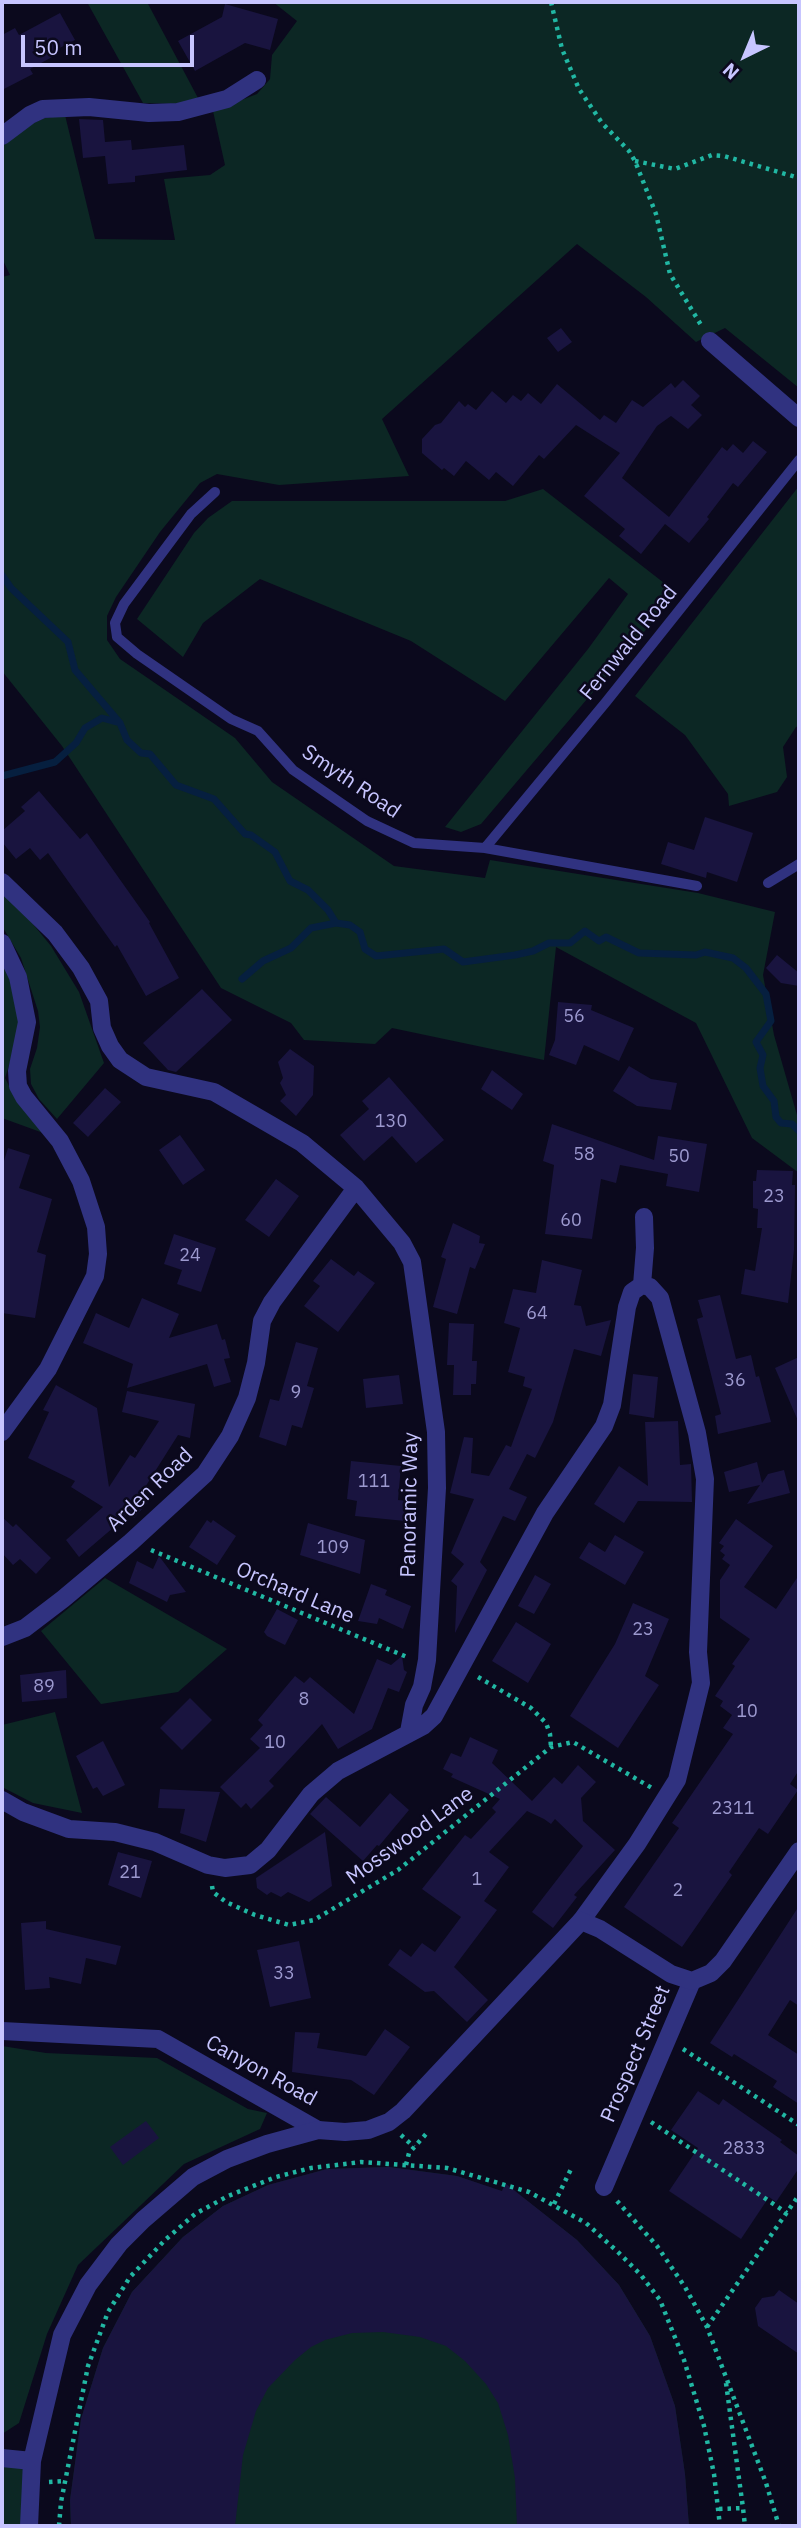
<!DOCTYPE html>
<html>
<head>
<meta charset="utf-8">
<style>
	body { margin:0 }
	#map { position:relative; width:801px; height:2528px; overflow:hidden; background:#0b091d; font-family:"IBM Plex Sans",sans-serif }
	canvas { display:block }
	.frame { position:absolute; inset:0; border:4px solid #c7c5ff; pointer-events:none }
	.north { position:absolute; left:710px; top:21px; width:70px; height:70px; -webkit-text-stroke:5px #0b091d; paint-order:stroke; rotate:223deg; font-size:19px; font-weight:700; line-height:28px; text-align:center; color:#c7c5ff }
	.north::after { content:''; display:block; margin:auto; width:24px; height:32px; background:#c7c5ff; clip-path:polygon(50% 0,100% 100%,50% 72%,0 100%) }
	.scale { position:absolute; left:21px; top:35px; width:173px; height:32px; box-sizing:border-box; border:4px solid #c7c5ff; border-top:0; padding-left:9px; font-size:21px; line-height:24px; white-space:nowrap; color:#c7c5ff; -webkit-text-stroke:5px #0b091d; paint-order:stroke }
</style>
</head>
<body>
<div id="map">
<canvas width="801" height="2528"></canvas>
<div class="frame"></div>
<div class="north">N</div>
<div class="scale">50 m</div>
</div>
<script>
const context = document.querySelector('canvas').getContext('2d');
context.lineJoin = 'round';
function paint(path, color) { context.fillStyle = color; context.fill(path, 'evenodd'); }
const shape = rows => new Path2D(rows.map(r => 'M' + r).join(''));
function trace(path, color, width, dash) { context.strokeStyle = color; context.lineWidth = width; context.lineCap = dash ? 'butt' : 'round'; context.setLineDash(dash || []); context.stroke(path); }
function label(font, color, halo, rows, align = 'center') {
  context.font = font + ' "IBM Plex Sans",sans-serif'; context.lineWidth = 5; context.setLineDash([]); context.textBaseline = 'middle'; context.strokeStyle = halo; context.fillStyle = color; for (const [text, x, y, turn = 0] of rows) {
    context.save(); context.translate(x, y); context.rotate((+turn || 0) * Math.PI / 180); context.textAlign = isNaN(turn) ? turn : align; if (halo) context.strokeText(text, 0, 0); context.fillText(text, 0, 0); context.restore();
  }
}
paint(shape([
	[87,2,147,2,198,98,181,104,143,103],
	[273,2,799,2,799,388,725,328,696,342,646,297,577,244,382,419,409,476,279,485,217,474,200,483,160,532,116,597,107,616,107,640,120,659,235,738,272,782,394,866,485,878,490,860,698,893,775,912,763,975,774,1035,799,1122,799,1173,752,1138,696,1023,556,947,544,1060,392,1028,375,1044,304,1040,291,1023,221,988,62,746,2,671,2,277,10,275,2,258,2,144,27,126,45,118,65,115,95,239,175,240,164,179,210,175,225,165,213,111,257,94,270,79,272,55,297,21],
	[799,486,799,726,796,727,783,747,787,777,777,792,729,806,728,794,685,735,635,696],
	[543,489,677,593,481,824,461,832,445,827,588,649,628,594,609,578,505,701,411,641,260,579,203,623,183,657,137,619,194,533,208,518,232,501,505,501],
	[2,894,19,907,51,946,79,992,104,1063,57,1119,39,1099,31,1084,30,1069,37,1048,40,1027,38,1011,21,958,2,926],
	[2,958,13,987,20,1021,17,1040,5,1078,15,1098,46,1134,2,1118],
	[105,1578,227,1649,178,1692,101,1704,41,1631],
	[55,1712,82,1813,33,1803,2,1787,2,1725],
	[2,2046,46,2053,157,2058,248,2109,267,2113,260,2129,184,2164,78,2265,47,2334,19,2423,2,2434],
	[389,2167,457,2176,526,2200,577,2240,619,2285,650,2336,675,2406,685,2474,689,2526,71,2526,70,2500,81,2419,103,2348,132,2292,183,2237,223,2206,268,2185,327,2169],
	[2,2458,32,2461,29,2526,2,2526]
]), '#0c2724');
trace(shape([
	[2,575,11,588,68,642,75,670,120,723,127,740,141,753,150,754,176,785,214,799,245,834,251,835,275,852,290,881,308,890,328,910,336,923,350,925,360,932,365,949,376,956,444,949,463,962,515,955,533,951,549,943,570,943,585,931,599,941,606,937,639,953,696,955,705,952,733,958,746,968,766,994,771,1021,756,1042,763,1055,760,1068,763,1086,774,1101,776,1117,781,1123,792,1124,799,1131],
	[2,776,55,762,76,743,85,728,102,718,120,723],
	[242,979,263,961,291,948,311,928,336,923]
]), '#061f3f', 7);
paint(shape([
	[225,4,278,19,270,50,245,43,195,71,178,41,222,17],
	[60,13,75,40,52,52,54,56,30,69,33,74,2,90,2,35,15,28,19,35],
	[79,119,103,120,105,142,131,140,132,150,184,145,187,170,135,176,135,182,108,184,105,156,83,158],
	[561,328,572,342,558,352,547,338],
	[683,380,700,396,691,405,702,415,688,429,671,416,657,426,622,478,669,517,722,447,727,451,733,444,743,453,753,441,767,452,738,487,733,483,707,517,709,519,689,543,665,524,641,554,619,536,625,529,584,496,620,453,576,425,544,459,539,455,513,486,496,472,489,480,466,461,454,476,444,468,442,470,422,453,422,439,435,425,441,423,459,401,465,407,468,404,476,410,492,391,506,403,513,395,521,401,528,393,541,404,557,384,600,420,604,415,616,423,632,400,643,407,671,383,675,388],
	[39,791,80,839,87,833,150,922,149,923,179,978,146,996,117,945,115,947,48,853,40,860,30,848,16,859,2,842,2,831,25,811,21,807],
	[705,817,753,833,737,882,707,872,706,878,661,864,668,842,694,850],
	[777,955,799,973,799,986,781,983,766,968],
	[202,989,232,1020,176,1072,168,1070,143,1043],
	[558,1002,592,1005,591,1010,634,1028,619,1061,584,1045,576,1065,549,1055,555,1040],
	[290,1049,314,1066,313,1095,296,1116,280,1101,286,1095,280,1083,283,1078,278,1062],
	[629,1066,651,1079,677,1083,671,1110,637,1106,613,1091],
	[492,1070,523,1094,512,1110,481,1089],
	[389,1077,444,1140,416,1163,392,1136,364,1161,340,1135,369,1109,362,1101],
	[105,1088,121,1102,88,1137,73,1123],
	[552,1124,654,1160,658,1136,707,1144,699,1192,666,1186,668,1174,620,1165,616,1183,601,1179,592,1239,545,1234,554,1165,543,1161],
	[180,1135,205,1170,183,1185,159,1150],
	[8,1148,30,1155,19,1188,52,1199,37,1252,46,1255,35,1318,2,1313,2,1167],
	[757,1170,793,1171,792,1185,795,1185,794,1250,788,1303,741,1294,745,1269,755,1271,762,1228,757,1228,758,1209,753,1208,753,1181,756,1181],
	[276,1179,299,1196,269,1237,245,1220],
	[453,1223,480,1236,479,1243,485,1244,475,1269,470,1267,457,1314,433,1307,446,1259,441,1257],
	[174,1234,216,1248,201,1292,177,1284,182,1270,164,1264],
	[331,1259,354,1276,358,1271,375,1283,338,1332,304,1306,320,1286,313,1281],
	[542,1260,582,1270,574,1305,581,1306,586,1326,611,1320,601,1356,574,1349,553,1422,535,1458,527,1454,509,1489,527,1497,515,1521,503,1516,480,1562,487,1570,455,1633,457,1586,451,1581,464,1564,451,1553,474,1499,450,1493,464,1437,473,1438,471,1473,489,1476,506,1445,511,1447,532,1389,523,1386,525,1377,508,1372,520,1328,504,1323,513,1289,536,1293],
	[720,1295,736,1359,751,1355,756,1377,759,1376,771,1422,718,1434,715,1416,721,1414,697,1319,703,1317,698,1300],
	[142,1298,179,1314,169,1338,217,1324,222,1340,225,1339,230,1358,224,1359,231,1382,214,1387,207,1364,127,1388,133,1364,83,1343,96,1313,129,1328],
	[449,1323,474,1324,472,1361,477,1361,476,1384,471,1384,471,1395,453,1395,454,1365,447,1365],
	[296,1342,318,1348,307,1386,314,1388,302,1428,292,1425,286,1446,259,1437,270,1399,279,1401],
	[799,1357,799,1423,775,1368],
	[633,1374,658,1377,654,1418,629,1414],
	[399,1375,403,1404,366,1408,363,1379],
	[56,1385,97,1408,109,1487,130,1455,135,1458,159,1421,122,1412,127,1391,195,1404,190,1438,178,1435,142,1492,152,1498,134,1518,125,1512,128,1515,79,1557,66,1540,103,1507,71,1487,75,1481,28,1458,49,1412,43,1410],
	[678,1421,680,1465,691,1464,692,1502,638,1501,624,1523,594,1504,619,1466,648,1486,645,1422],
	[351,1461,401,1466,398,1500,407,1501,405,1521,355,1516,357,1501,347,1499],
	[757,1462,762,1483,768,1474,784,1470,790,1493,747,1504,760,1485,729,1492,724,1472],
	[2,1517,13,1527,16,1524,51,1558,36,1574,20,1559,13,1565,2,1553],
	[736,1519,773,1546,744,1587,776,1609,799,1575,799,1770,790,1784,798,1790,768,1834,759,1828,729,1872,732,1875,682,1947,624,1907,679,1828,672,1823,733,1734,723,1728,732,1715,720,1706,723,1701,715,1696,735,1666,732,1664,750,1639,720,1618,720,1580,730,1565,722,1559,725,1555,720,1551,724,1546,719,1543],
	[207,1520,211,1523,213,1520,236,1536,217,1565,189,1547],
	[308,1523,365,1540,360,1574,300,1555],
	[615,1535,644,1552,625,1585,579,1558,589,1542,605,1552],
	[159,1556,186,1592,170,1595,167,1602,129,1583,137,1561,153,1569],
	[535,1575,551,1584,534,1614,518,1606],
	[371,1584,387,1590,385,1595,411,1606,403,1629,379,1618,377,1624,358,1621],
	[633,1603,669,1619,645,1676,659,1685,618,1748,570,1716,615,1644],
	[277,1609,298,1620,285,1645,267,1636,264,1632],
	[516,1622,551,1644,528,1683,492,1661],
	[402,1656,404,1670,407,1672,399,1692,388,1688,372,1729,338,1749,322,1724,269,1781,274,1786,251,1809,246,1803,241,1808,220,1787,260,1748,250,1739,263,1725,258,1720,295,1676,304,1683,310,1677,354,1714,377,1659,391,1665],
	[66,1670,67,1698,22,1702,20,1675],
	[190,1698,212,1720,182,1750,160,1728],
	[470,1737,498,1750,492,1763,532,1801,554,1777,562,1784,578,1765,596,1782,581,1798,583,1821,615,1850,574,1895,577,1897,553,1928,532,1912,583,1846,555,1819,551,1824,544,1819,527,1811,489,1852,509,1867,484,1901,497,1910,454,1967,488,2000,467,2022,434,1991,425,1992,388,1965,400,1949,411,1957,422,1943,435,1952,461,1917,422,1889,465,1835,471,1839,496,1812,492,1808,500,1799,451,1777,453,1774,443,1769,451,1753,461,1757],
	[103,1741,125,1785,103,1796,97,1787,93,1789,76,1756],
	[160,1789,220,1792,206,1842,180,1833,185,1809,158,1808],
	[390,1793,409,1810,379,1846,377,1845,363,1861,310,1814,326,1797,360,1827],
	[325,1832,332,1886,309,1902,288,1892,281,1897,271,1892,267,1895,257,1888,256,1878],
	[118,1852,152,1861,141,1898,108,1885],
	[799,1906,799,2006,790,2000,768,2035,799,2055,799,2104,773,2087,777,2081,734,2054,732,2057,710,2043],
	[46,1921,46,1929,121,1946,116,1965,86,1958,81,1984,49,1977,50,1988,25,1990,21,1923],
	[299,1941,311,1998,270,2007,257,1950],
	[385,2029,410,2047,374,2095,351,2080,292,2072,295,2032,320,2033,317,2048,366,2056],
	[698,2091,719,2105,723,2099,782,2140,780,2142,799,2156,799,2168,776,2202,769,2197,741,2239,669,2191,698,2148,671,2130],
	[146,2121,159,2138,123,2165,110,2147],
	[389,2167,457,2176,502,2191,505,2183,577,2240,619,2285,650,2336,675,2406,685,2474,689,2526,517,2526,515,2478,508,2435,498,2403,486,2384,465,2361,446,2346,420,2337,383,2332,352,2333,325,2340,311,2347,295,2360,268,2388,256,2411,243,2455,235,2526,71,2526,70,2500,81,2419,103,2348,132,2292,183,2237,223,2206,268,2185,327,2169],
	[779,2290,799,2304,799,2354,758,2326,755,2308,762,2298,774,2296]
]), '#19143f');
trace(shape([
	[551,2,562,49,579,89,602,123,629,151,635,161,656,214,670,274,701,325],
	[635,161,675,169,712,155,724,156,799,178],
	[151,1550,407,1657],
	[478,1677,531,1708,546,1723,550,1734,551,1747],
	[212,1886,213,1892,226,1902,255,1915,289,1925,314,1920,398,1870,551,1747,573,1742,652,1788],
	[683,2049,799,2125],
	[651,2122,787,2213],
	[401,2135,414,2147],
	[406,2165,409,2153,426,2134],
	[617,2201,657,2246,685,2287,707,2327,766,2483,779,2526],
	[554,2204,571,2169],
	[707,2327,799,2195],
	[726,2383,743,2508],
	[49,2482,65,2481],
	[719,2509,743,2508,745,2526],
	[59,2526,61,2502,88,2366,108,2312,130,2277,165,2240,195,2214,228,2196,276,2177,311,2168,361,2162,447,2168,529,2192,586,2223,619,2253,641,2275,660,2300,684,2360,704,2426,714,2474,720,2526]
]), '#21b7a3', 4.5, [3.5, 5]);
trace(shape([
	[215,492,191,514,124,604,115,623,117,637,137,654,231,719,258,731,293,770,367,821,414,843,485,848,697,886],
	[485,848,606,702,799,460],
	[768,883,799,864]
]), '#303280', 10);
trace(shape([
	[2,136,30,115,43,109,89,107,149,113,178,112,227,99,257,80],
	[710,341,799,418],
	[2,882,55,933,81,968,99,1001,102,1028,110,1046,120,1060,146,1077,214,1092,302,1143,356,1188,402,1243,412,1262,436,1432,437,1488,427,1660,422,1687,414,1705,409,1732],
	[2,943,18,977,27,1022,17,1071,18,1086,24,1097,60,1141,81,1181,96,1227,98,1254,95,1276,48,1369,2,1432],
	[2,1637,25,1628,63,1599,131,1542,205,1474,230,1436,247,1398,256,1363,262,1321,272,1302,356,1188],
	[2,1800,23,1812,69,1829,115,1832,155,1842,208,1865,225,1868,250,1865,268,1850,311,1794,338,1771,423,1726,434,1716,545,1513,604,1426,612,1405,627,1307,632,1292,642,1285,645,1248,644,1217],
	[581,1921,637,1844,677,1780,701,1683,698,1652,705,1479,697,1433,660,1298,650,1287,642,1285],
	[2,2031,158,2039,318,2130],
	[604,2187,692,1981]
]), '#303280', 18);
trace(shape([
	[2,2458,32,2461],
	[29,2526,32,2461,62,2335,88,2285,119,2244,143,2220,193,2177,227,2159,267,2144,318,2130,345,2132,368,2130,389,2122,403,2111,581,1921,600,1929,671,1974,692,1981,711,1973,723,1961,799,1851]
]), '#303280', 18);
label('18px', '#9c99cf', null, [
	["56",574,1017],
	["130",391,1122],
	["58",584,1155],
	["50",679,1157],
	["23",774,1197],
	["60",571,1221],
	["24",190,1256],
	["64",537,1314],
	["36",735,1381],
	["9",296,1393],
	["111",374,1482],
	["109",333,1548],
	["23",643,1630],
	["89",44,1687],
	["8",304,1700],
	["10",747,1712],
	["10",275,1743],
	["2311",733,1809],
	["21",130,1873],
	["1",477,1880],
	["2",678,1891],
	["33",284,1974],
	["2833",744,2149]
]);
label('21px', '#c7c5ff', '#0b091d', [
	["Fernwald Road",629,643,-51],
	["Smyth Road",351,782,34],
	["Arden Road",150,1490,-44],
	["Panoramic Way",410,1505,-89],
	["Orchard Lane",295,1593,23],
	["Mosswood Lane",410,1836,-36],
	["Prospect Street",636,2054,-67],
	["Canyon Road",261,2071,29]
]);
</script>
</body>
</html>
